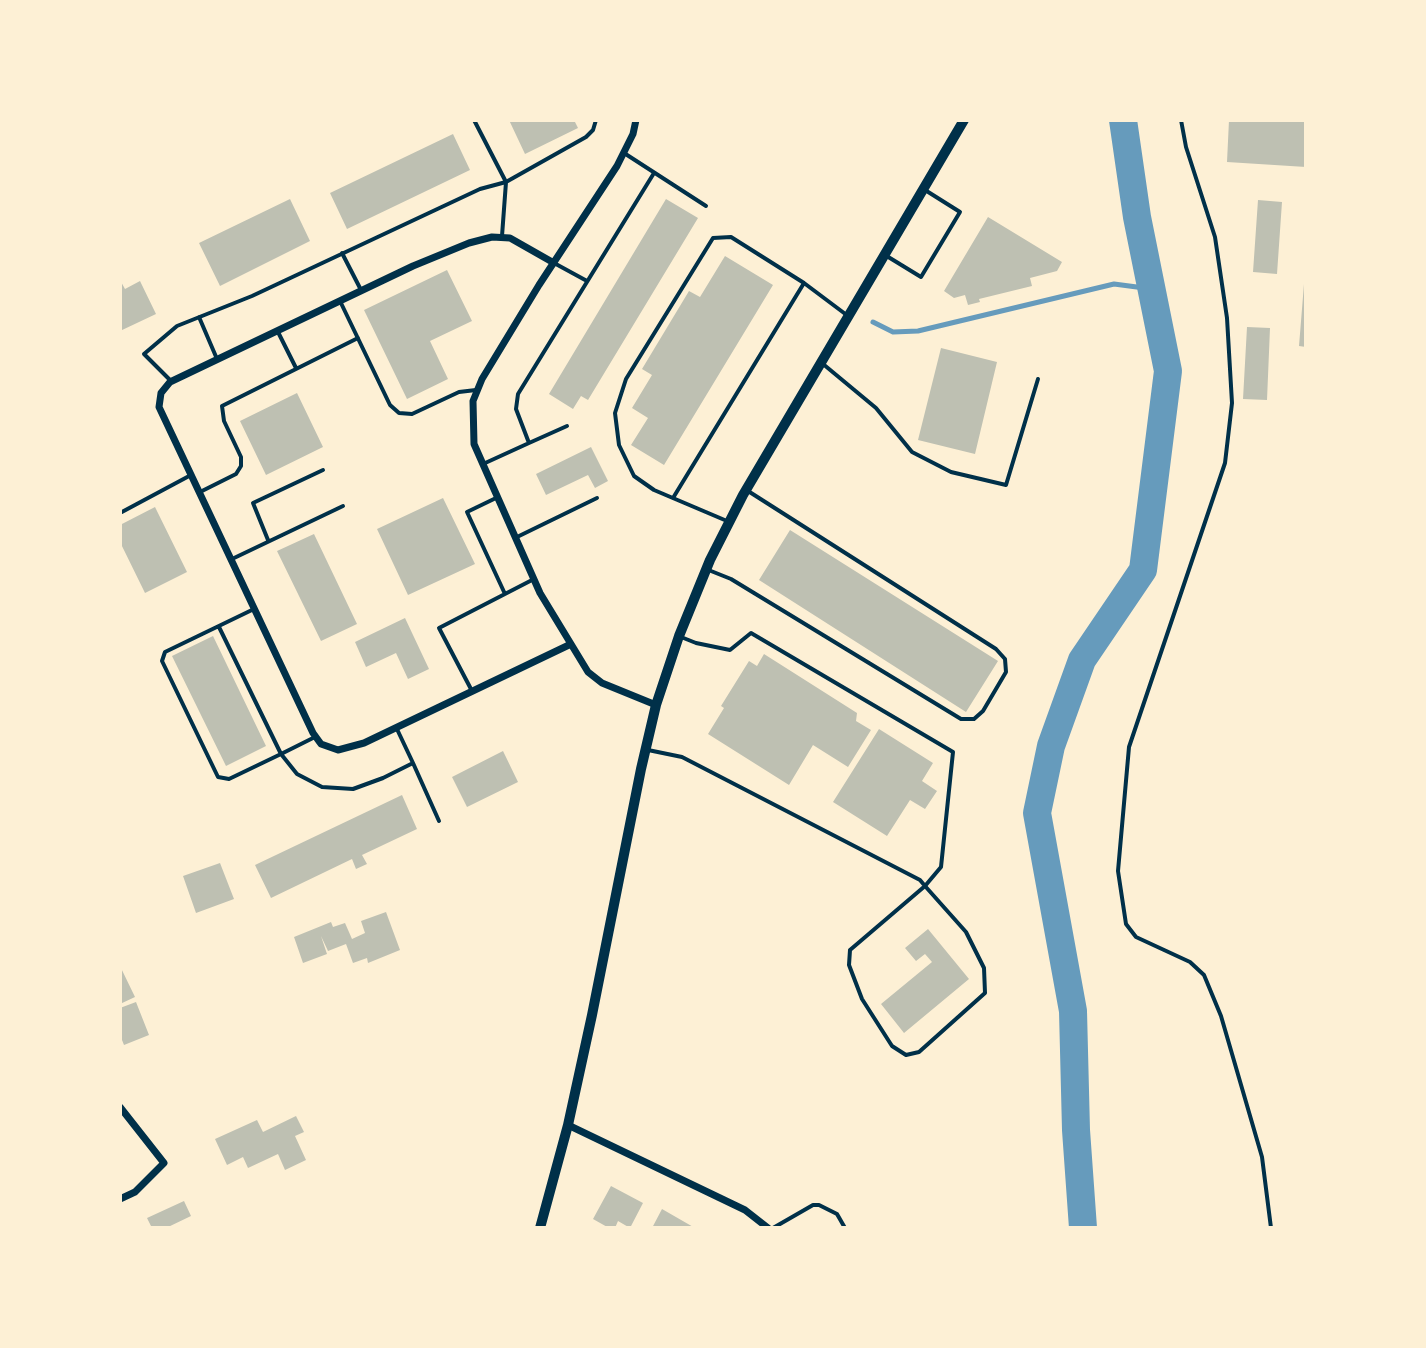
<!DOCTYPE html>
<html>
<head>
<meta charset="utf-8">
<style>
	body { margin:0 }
	#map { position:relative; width:1426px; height:1348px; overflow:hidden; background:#fdf0d5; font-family:"Noto Sans",sans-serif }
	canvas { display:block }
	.frame { position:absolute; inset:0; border:122px solid #fdf0d5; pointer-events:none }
</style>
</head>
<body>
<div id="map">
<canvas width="1426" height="1348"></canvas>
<div class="frame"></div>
</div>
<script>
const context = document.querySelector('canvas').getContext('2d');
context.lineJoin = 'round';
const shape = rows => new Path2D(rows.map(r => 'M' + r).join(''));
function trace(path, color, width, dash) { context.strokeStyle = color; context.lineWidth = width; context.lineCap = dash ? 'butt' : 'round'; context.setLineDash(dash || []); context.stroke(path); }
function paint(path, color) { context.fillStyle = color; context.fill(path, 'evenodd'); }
trace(shape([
	[873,322,893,332,918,331,1114,284,1152,289]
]), '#669bbc', 5);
trace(shape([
	[1083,1228,1076,1130,1073,1011,1037,813,1051,746,1082,660,1143,570,1168,371,1137,217,1123,120]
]), '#669bbc', 28);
paint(shape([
	[509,120,574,120,578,128,525,154],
	[1229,120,1306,120,1306,167,1227,162],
	[453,134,470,170,347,229,330,193],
	[290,199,310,241,220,286,199,243],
	[666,199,698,218,588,400,581,396,573,409,549,394],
	[1258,200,1282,202,1277,274,1253,272],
	[988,217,1062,262,1057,271,1030,278,1032,286,979,299,980,302,968,305,965,295,954,298,944,291],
	[725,256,773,285,664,465,631,445,648,418,632,408,652,375,642,369,689,291,700,297],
	[447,270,472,321,430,341,448,379,407,399,364,310],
	[120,280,125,289,140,281,156,314,120,331],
	[1304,284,1306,284,1306,347,1299,346],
	[1247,327,1270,328,1267,400,1243,399],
	[941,348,997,362,975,454,918,440],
	[297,393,323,447,266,475,240,421],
	[591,447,608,481,595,488,588,475,546,495,536,474],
	[443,498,475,564,408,595,377,529],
	[155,507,187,572,145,593,120,542,120,525],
	[790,530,998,661,966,712,759,580],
	[314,534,357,624,321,641,277,551],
	[405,618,429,669,408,679,396,653,366,667,355,642],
	[213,636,266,746,226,766,172,656],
	[764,654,857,713,856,721,871,730,848,767,813,745,789,785,708,734,724,708,721,706,749,661,757,666],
	[879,729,933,763,922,781,937,791,925,809,910,800,887,836,833,802],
	[503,751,518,782,467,807,452,777],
	[402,795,417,829,362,855,367,864,356,869,352,859,271,898,255,865],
	[220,863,234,899,196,913,183,876],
	[386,912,400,950,368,963,367,958,353,963,346,944,328,951,321,936,327,954,303,963,294,937,331,922,333,927,345,923,352,939,365,933,361,921],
	[928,929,969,979,904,1033,881,1004,932,962,925,954,916,961,905,948],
	[120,966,135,997,120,1004],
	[136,1002,149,1035,124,1045,120,1035,120,1008],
	[296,1116,304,1132,295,1136,306,1160,285,1170,278,1154,248,1168,243,1157,227,1165,215,1139,257,1120,263,1132],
	[611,1186,643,1203,630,1228,618,1221,615,1228,609,1228,593,1219],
	[184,1201,191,1216,166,1228,152,1228,147,1218],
	[662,1209,695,1228,652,1228]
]), '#bec0b2');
trace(shape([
	[1181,120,1186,147,1215,237,1227,318,1232,403,1225,463,1129,747,1118,871,1126,924,1136,937,1190,962,1204,975,1221,1016,1262,1157,1271,1228],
	[624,153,706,206],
	[502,236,506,182,586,137,593,130,596,120],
	[342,253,361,290],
	[885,255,921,277,960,212,925,190],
	[554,263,587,281],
	[340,301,390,405,399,413,412,414,459,392,476,390],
	[199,317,217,359],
	[277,330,296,368],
	[823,364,876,408,912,452,951,472,1006,485,1038,379],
	[170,380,144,354,177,326,252,296,480,189,506,182,474,120],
	[529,443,567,426],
	[483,464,529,443,516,409,518,394,654,173],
	[200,492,236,474,241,466,241,457,224,421,222,406,358,338],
	[496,498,467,512,505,594],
	[673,498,804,283],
	[120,513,191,475],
	[727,521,654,490,634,476,619,445,615,413,626,379,713,238,731,237,804,283,848,316],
	[517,537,597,498],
	[268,540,253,503,323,470],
	[232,559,343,506],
	[706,569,731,579,961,719,974,719,983,711,1006,672,1005,659,996,649,748,491],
	[254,609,165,652,162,661,218,777,229,779,281,754,297,774,322,787,353,789,383,778,413,763,396,727],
	[219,627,281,754,315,737],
	[472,691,439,628,534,579],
	[648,750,682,757,920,880,925,886,966,932,984,968,985,993,919,1052,906,1055,892,1046,862,999,849,965,850,950,925,886,941,867,953,752,751,633,730,650,696,643,681,637],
	[413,763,439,821],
	[773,1228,813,1205,819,1205,837,1214,845,1228]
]), '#003049', 4);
trace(shape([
	[636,120,633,134,617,166,539,285,482,379,473,401,474,444,540,593,588,672,602,683,656,705],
	[554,263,510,238,492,237,469,243,413,266,170,382,161,393,159,407,313,733,321,744,338,750,364,743,571,644],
	[120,1107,164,1163,135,1192,120,1199],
	[568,1125,745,1210,768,1228]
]), '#003049', 7);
trace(shape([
	[540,1228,568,1125,592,1015,641,769,656,705,679,636,710,560,743,495,964,120]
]), '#003049', 10);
</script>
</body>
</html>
